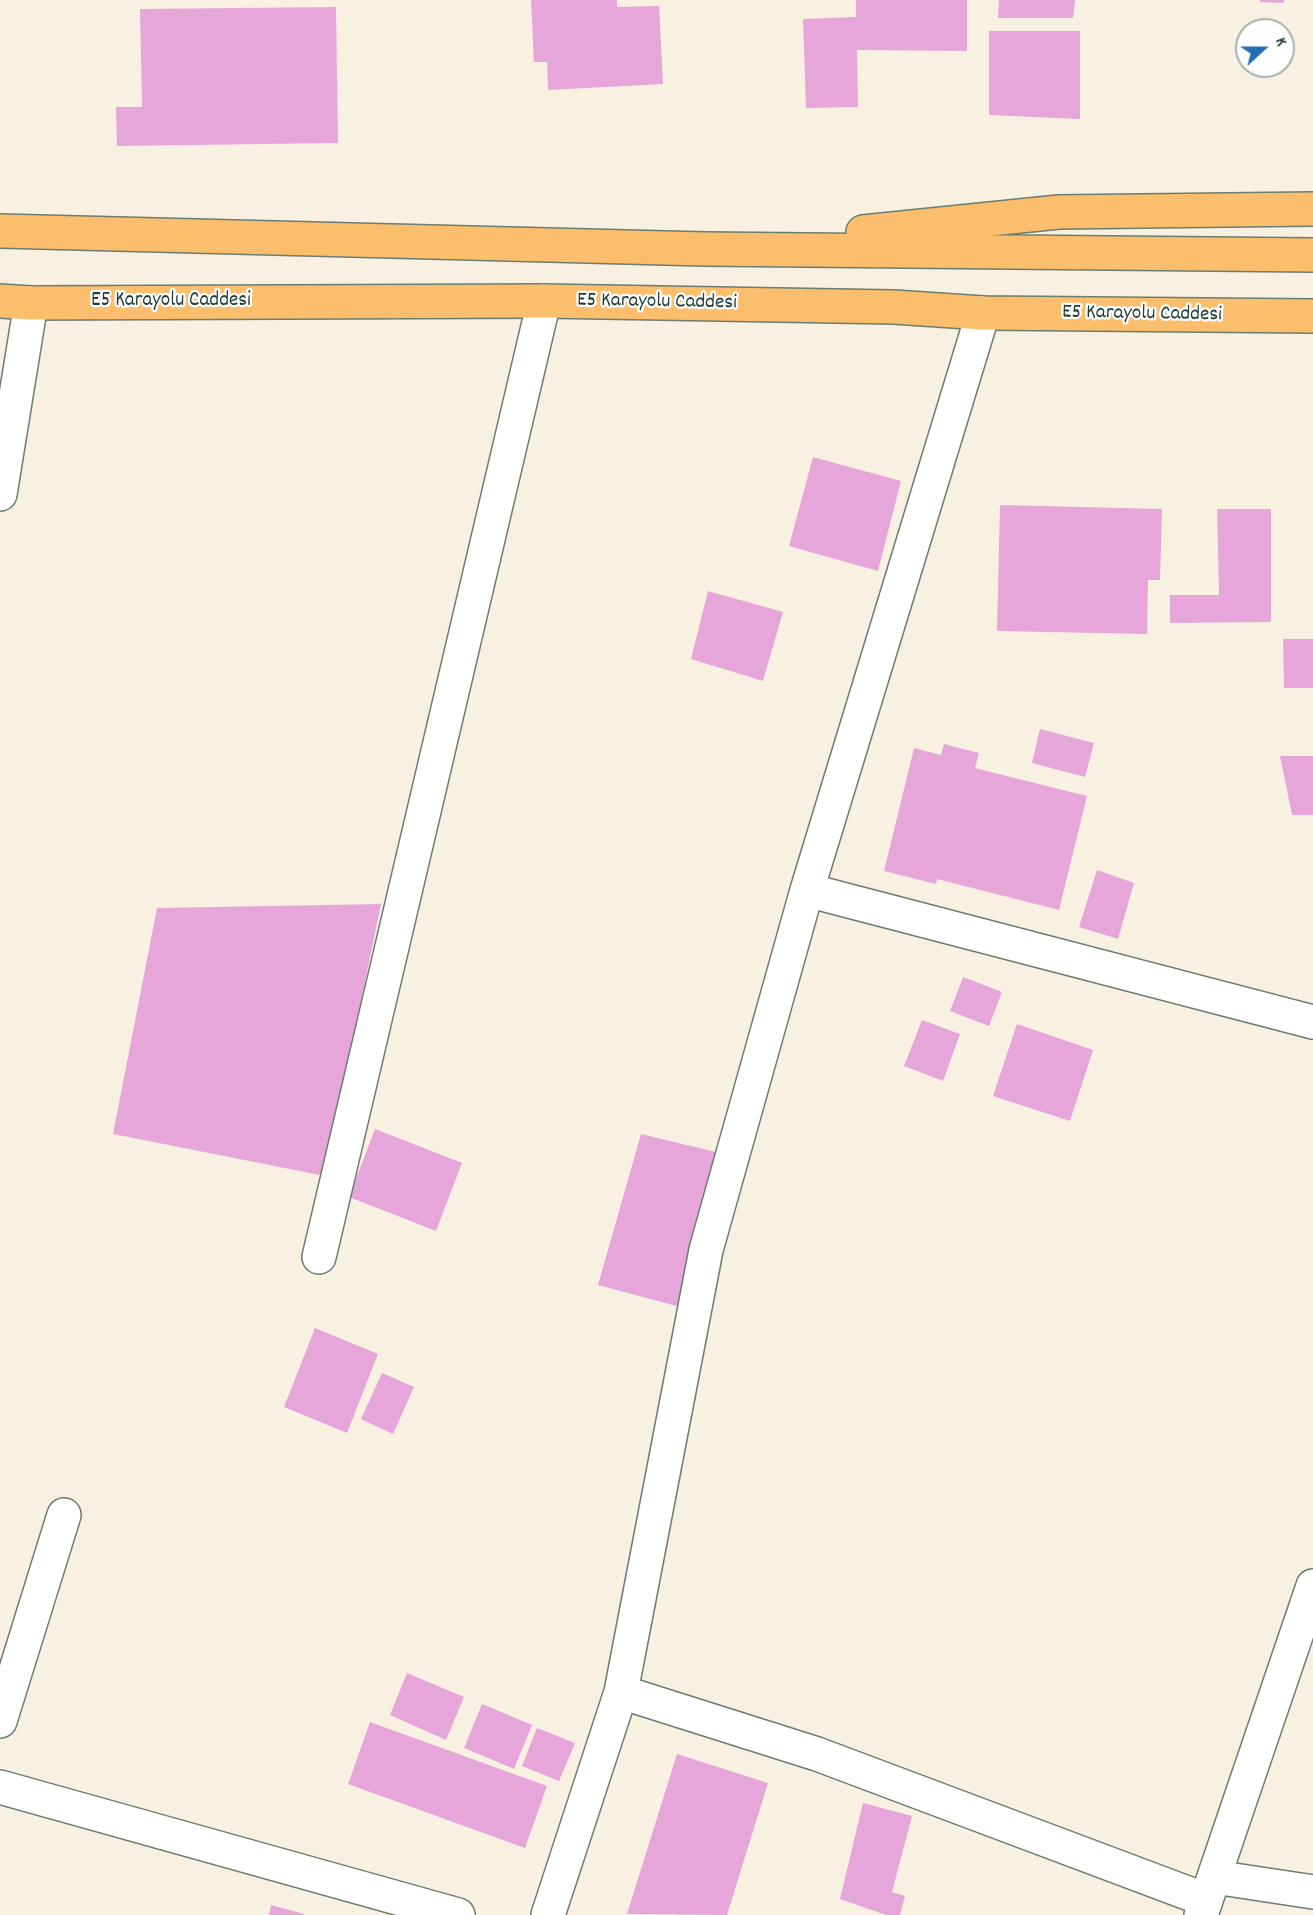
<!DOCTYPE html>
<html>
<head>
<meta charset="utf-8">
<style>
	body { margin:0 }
	#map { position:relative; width:1313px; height:1915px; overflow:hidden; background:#f8f1e2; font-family:Dekko,sans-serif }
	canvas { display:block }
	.north { position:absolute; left:1235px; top:18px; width:60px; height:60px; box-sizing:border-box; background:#fff; border:2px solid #a5b1ae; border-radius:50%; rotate:69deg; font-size:16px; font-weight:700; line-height:24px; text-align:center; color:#1f3d34 }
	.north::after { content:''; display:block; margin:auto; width:21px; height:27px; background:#1f6fb2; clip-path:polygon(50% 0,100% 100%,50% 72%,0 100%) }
</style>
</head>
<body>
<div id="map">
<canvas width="1313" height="1915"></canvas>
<div class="north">K</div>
</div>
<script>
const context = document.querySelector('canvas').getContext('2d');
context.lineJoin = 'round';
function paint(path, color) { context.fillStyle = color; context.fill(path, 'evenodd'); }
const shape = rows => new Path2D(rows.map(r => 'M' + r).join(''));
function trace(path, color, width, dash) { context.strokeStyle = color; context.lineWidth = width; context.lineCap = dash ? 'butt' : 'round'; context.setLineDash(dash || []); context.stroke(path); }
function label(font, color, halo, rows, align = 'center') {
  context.font = font + ' Dekko,sans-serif'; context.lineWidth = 4.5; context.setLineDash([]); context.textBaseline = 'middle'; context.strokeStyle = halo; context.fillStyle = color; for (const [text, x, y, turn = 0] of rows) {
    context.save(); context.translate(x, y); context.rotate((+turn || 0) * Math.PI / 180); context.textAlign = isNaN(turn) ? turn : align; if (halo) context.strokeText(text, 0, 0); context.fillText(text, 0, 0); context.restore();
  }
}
paint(shape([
	[531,0,617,0,617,7,659,6,663,84,548,90,547,62,534,62],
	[856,0,967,0,967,51,857,50,858,107,806,108,803,19,856,17],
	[999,0,1075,0,1073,18,998,18],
	[1260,0,1284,0,1284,3,1260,2],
	[336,7,338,143,117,146,116,107,142,107,140,9],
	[989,31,1080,31,1080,119,989,115],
	[813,457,901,481,878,571,789,546],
	[1000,505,1162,509,1160,580,1148,580,1147,634,997,631],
	[1217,509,1271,509,1271,622,1170,623,1170,595,1219,595],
	[708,591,783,612,763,681,691,659],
	[1283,639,1313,639,1313,688,1284,688],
	[1040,729,1094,743,1085,777,1032,763],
	[944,744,979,753,975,768,1087,796,1059,910,937,879,936,884,884,871,914,748,941,755],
	[1280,756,1313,756,1313,815,1292,815],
	[1097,870,1134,883,1118,939,1079,927],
	[381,904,325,1176,113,1134,157,908],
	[963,977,1002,992,989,1026,950,1011],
	[922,1020,960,1034,943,1081,904,1066],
	[1017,1024,1093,1050,1070,1121,993,1096],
	[375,1129,462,1163,436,1231,349,1197],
	[641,1134,724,1154,680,1307,598,1285],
	[315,1328,378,1354,347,1433,284,1407],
	[382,1373,414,1387,393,1434,361,1419],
	[407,1673,464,1697,446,1740,390,1715],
	[482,1704,532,1725,514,1769,464,1748],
	[370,1722,547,1786,525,1848,348,1784],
	[537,1728,575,1743,559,1781,522,1766],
	[677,1754,768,1783,727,1915,627,1914],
	[863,1803,912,1816,892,1892,905,1896,900,1915,886,1915,840,1899],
	[271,1905,304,1914,304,1915,269,1915]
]), '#e7a6d9');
const minor = shape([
	[0,494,31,303],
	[807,890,1313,1022],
	[319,1257,544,301],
	[621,1692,817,1754,1206,1900],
	[0,1721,64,1515],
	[0,1787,458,1915],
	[1214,1877,1313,1892],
	[548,1915,621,1692,706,1250,807,890,983,313],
	[1201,1915,1313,1586]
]);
const highway = shape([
	[0,231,705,249,1313,255],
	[863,232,1059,212,1313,209],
	[0,301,31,303,544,301,894,307,983,313,1313,316]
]);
trace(minor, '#6b7c71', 36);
trace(highway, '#6b7c71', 36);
trace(minor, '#fff', 33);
trace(highway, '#fabe6d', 33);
label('21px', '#1f3d34', '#fff', [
	["E5 Karayolu Caddesi",171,302],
	["E5 Karayolu Caddesi",657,303,1],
	["E5 Karayolu Caddesi",1142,315,1]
]);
</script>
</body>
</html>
